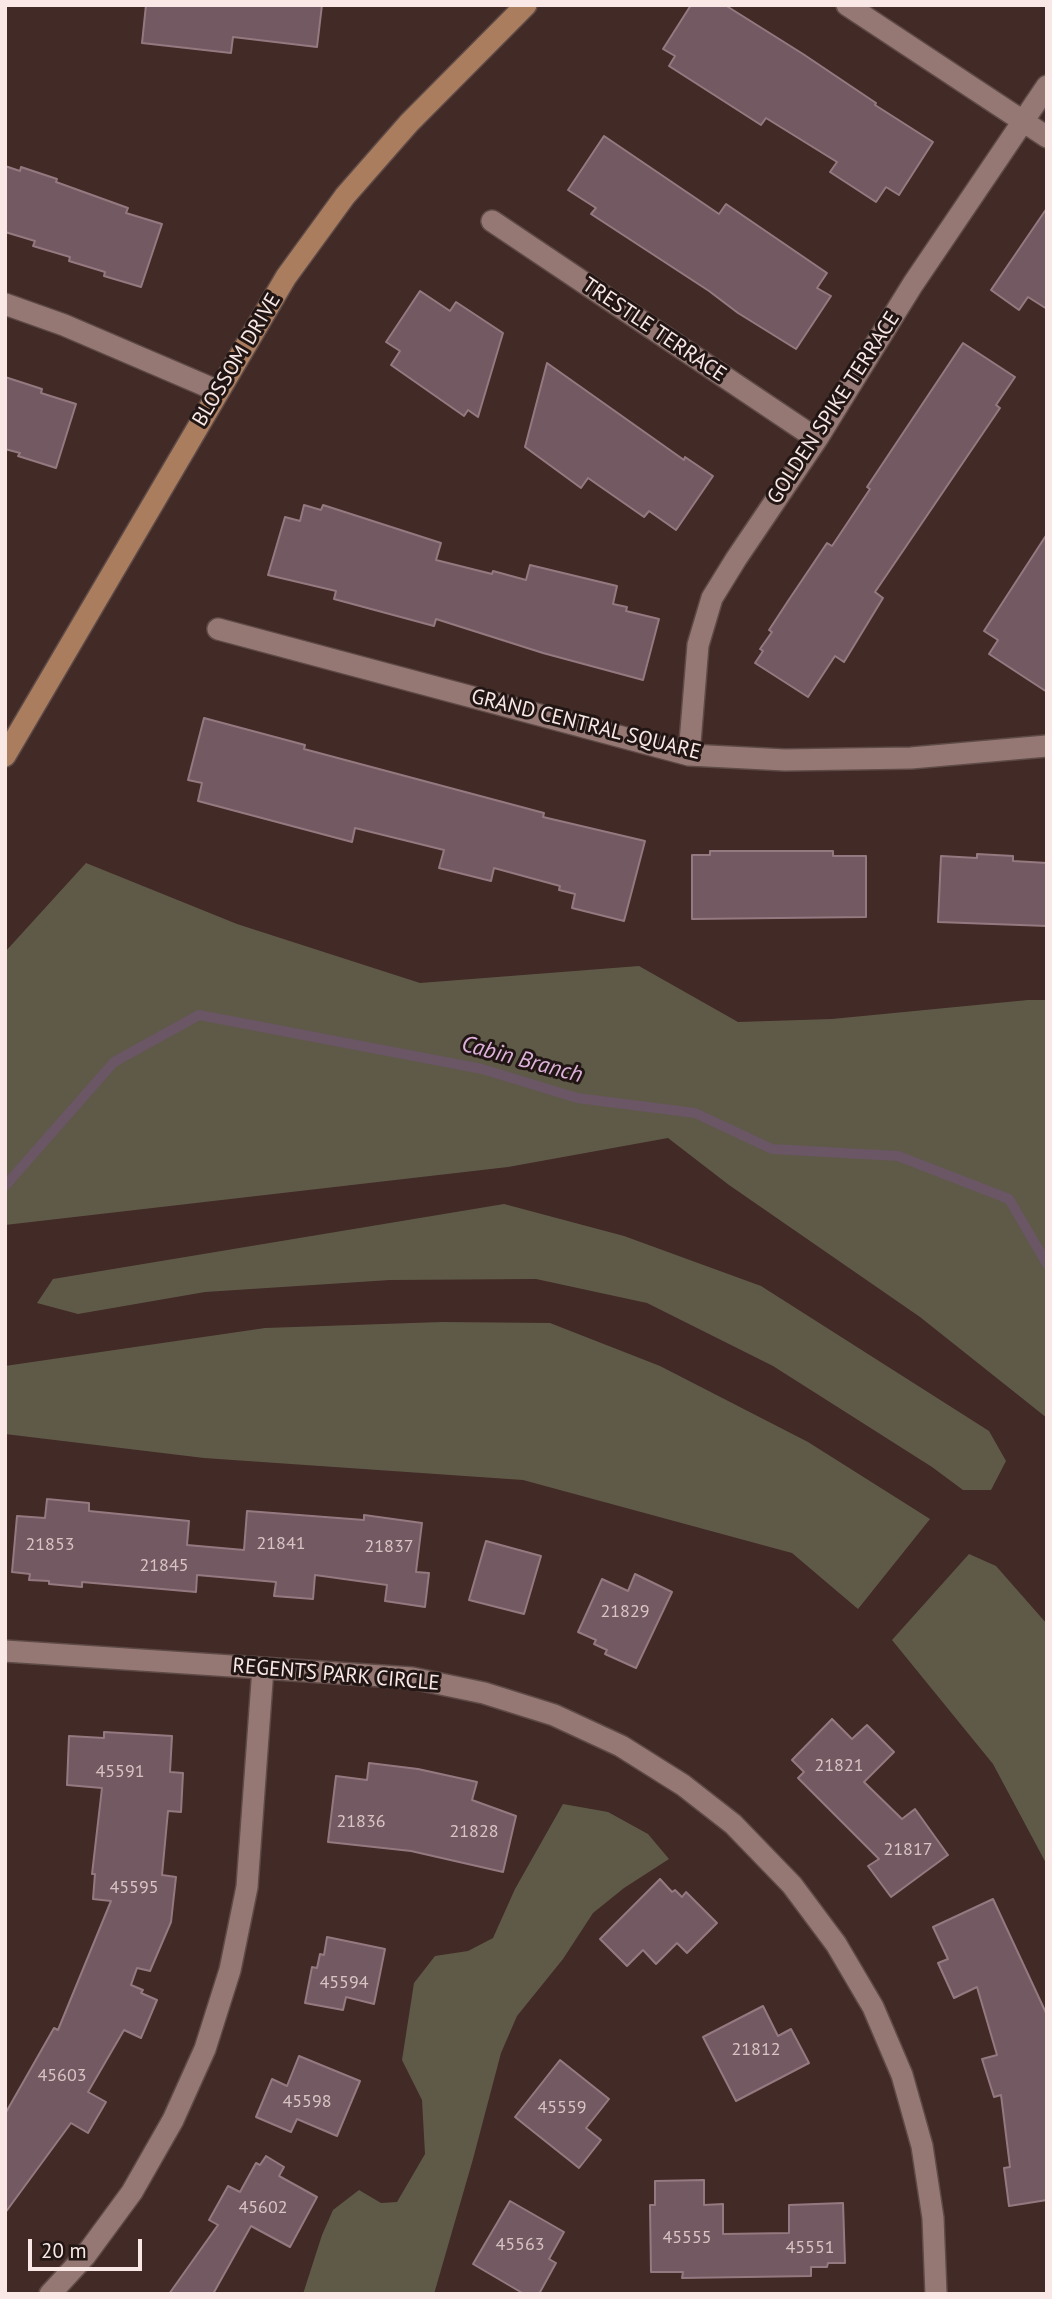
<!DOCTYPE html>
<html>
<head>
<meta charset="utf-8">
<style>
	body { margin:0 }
	#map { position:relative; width:1052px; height:2299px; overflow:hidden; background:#422a26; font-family:"PT Sans",sans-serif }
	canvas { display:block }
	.frame { position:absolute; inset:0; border:7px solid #f9e8e5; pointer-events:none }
	.scale { position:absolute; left:28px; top:2239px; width:114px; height:32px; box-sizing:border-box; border:4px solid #f9e8e5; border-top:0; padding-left:9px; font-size:21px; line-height:24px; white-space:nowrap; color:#f9e8e5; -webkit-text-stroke:5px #211614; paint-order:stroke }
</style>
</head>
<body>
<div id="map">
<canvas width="1052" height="2299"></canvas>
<div class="frame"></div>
<div class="scale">20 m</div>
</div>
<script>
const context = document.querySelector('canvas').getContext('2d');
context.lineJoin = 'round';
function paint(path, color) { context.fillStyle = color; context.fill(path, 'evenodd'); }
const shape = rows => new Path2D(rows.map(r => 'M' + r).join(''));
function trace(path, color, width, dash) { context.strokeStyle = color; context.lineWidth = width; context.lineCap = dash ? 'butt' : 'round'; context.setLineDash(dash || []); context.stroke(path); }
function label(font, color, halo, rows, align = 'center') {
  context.font = font + ' "PT Sans",sans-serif'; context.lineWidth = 6; context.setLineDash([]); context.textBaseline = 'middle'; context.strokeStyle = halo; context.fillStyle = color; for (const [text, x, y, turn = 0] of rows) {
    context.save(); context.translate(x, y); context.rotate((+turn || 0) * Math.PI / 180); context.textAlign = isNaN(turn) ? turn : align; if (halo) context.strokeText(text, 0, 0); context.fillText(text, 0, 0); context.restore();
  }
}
paint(shape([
	[86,863,237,924,420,983,639,966,738,1022,832,1019,1028,1000,1047,1000,1047,1418,920,1317,729,1185,668,1138,508,1167,5,1225,5,952],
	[504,1204,624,1236,761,1286,989,1431,1006,1461,991,1490,963,1490,932,1467,773,1366,647,1303,536,1279,390,1280,205,1292,78,1314,37,1303,53,1279],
	[442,1322,550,1323,660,1366,808,1442,930,1519,858,1609,792,1553,523,1480,204,1458,5,1434,5,1366,265,1328],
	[969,1554,996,1566,1047,1624,1047,1865,993,1764,892,1640],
	[563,1804,608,1812,648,1834,669,1859,624,1888,593,1913,563,1959,517,2016,501,2053,473,2159,434,2294,303,2294,322,2235,333,2210,359,2190,381,2203,397,2202,425,2154,422,2100,402,2060,414,1983,435,1956,468,1951,493,1938,515,1889]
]), '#5f5a48');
trace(shape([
	[5,1186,114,1062,199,1015,482,1069,577,1098,695,1113,772,1149,898,1156,1009,1199,1047,1264]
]), '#6a5664', 10);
const building = shape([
	[146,5,322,5,317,47,233,37,231,53,142,43,146,5],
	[691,5,725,5,803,54,876,103,875,105,933,142,899,195,886,187,876,202,830,172,837,162,766,118,761,125,669,66,675,56,663,49,691,5],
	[604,136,719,214,726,204,827,273,817,288,831,296,796,349,738,313,709,291,591,214,596,208,568,190,604,136],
	[5,166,20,171,21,167,57,179,56,182,128,208,126,213,162,224,141,287,104,276,105,272,69,261,70,257,33,246,35,241,5,232,5,166],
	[1047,208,1047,309,1028,297,1019,310,991,290,1047,208],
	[420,291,450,311,456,302,503,333,478,417,468,410,464,416,391,365,400,351,386,342,420,291],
	[963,343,1015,377,996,405,1000,408,875,592,883,598,844,662,835,656,808,697,755,663,763,651,760,649,772,632,769,630,788,601,827,543,832,546,870,489,867,487,963,343],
	[547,363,684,460,685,457,713,476,676,530,649,511,644,517,588,478,581,488,525,447,547,363],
	[5,377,42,389,41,393,76,404,56,468,18,456,20,453,5,449,5,377],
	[304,505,321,510,323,505,441,543,436,560,492,574,493,571,526,580,530,565,617,586,613,604,627,607,626,611,659,619,643,680,543,653,436,619,434,626,334,599,336,591,268,575,285,517,300,521,304,505],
	[1047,534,1047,692,989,654,998,640,984,631,1047,534],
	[204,718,305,745,304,749,544,813,543,817,645,841,624,921,572,908,575,894,559,890,560,886,494,868,491,881,439,868,444,850,355,828,352,842,198,801,202,783,188,780,204,718],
	[710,851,833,851,833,856,866,856,866,917,692,919,692,855,710,855,710,851],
	[977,854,1013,856,1013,861,1047,863,1047,926,938,922,941,856,977,858,977,854],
	[47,1499,89,1503,89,1511,189,1521,187,1545,244,1550,247,1511,364,1520,364,1515,422,1523,416,1572,429,1573,425,1607,385,1601,387,1585,315,1575,313,1599,274,1596,276,1582,197,1575,196,1592,82,1582,82,1587,49,1584,49,1581,29,1580,30,1574,12,1572,17,1516,45,1518,47,1499],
	[486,1541,541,1556,524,1614,469,1600,486,1541],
	[635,1574,672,1592,636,1668,605,1654,607,1650,594,1644,596,1640,578,1632,602,1579,628,1591,635,1574],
	[832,1719,852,1739,867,1725,894,1752,864,1782,902,1819,915,1809,948,1855,891,1897,868,1866,879,1859,798,1778,804,1772,792,1760,832,1719],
	[104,1732,172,1736,170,1772,183,1773,181,1812,168,1811,162,1875,176,1877,171,1922,150,1971,137,1968,131,1985,143,1990,141,1993,157,2000,141,2038,124,2030,88,2092,106,2102,88,2133,71,2123,5,2213,5,2114,54,2028,58,2030,111,1901,93,1899,95,1874,92,1874,102,1788,67,1785,69,1736,104,1738,104,1732],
	[369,1763,418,1769,477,1782,472,1800,516,1816,503,1872,411,1851,328,1842,336,1776,367,1780,369,1763],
	[660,1879,672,1892,675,1890,682,1897,686,1892,717,1923,687,1953,677,1943,656,1964,643,1950,627,1966,600,1939,660,1879],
	[993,1899,1047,2015,1047,2200,1009,2206,1004,2168,1010,2167,1001,2095,994,2097,982,2059,997,2055,977,1987,954,1998,938,1963,948,1959,933,1927,993,1899],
	[327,1937,385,1949,374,2004,346,1997,343,2010,305,2003,312,1967,317,1968,320,1954,324,1955,327,1937],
	[763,2006,778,2036,791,2029,809,2063,736,2101,703,2037,763,2006],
	[299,2056,360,2081,337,2136,297,2119,291,2132,256,2117,272,2079,287,2086,299,2056],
	[560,2060,609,2099,586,2128,601,2140,579,2168,515,2117,560,2060],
	[266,2156,284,2167,279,2176,317,2197,290,2247,251,2226,213,2294,169,2294,218,2225,209,2220,228,2186,240,2192,256,2163,260,2165,266,2156],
	[704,2180,704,2205,723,2204,723,2234,789,2233,789,2205,843,2203,845,2263,828,2263,827,2267,811,2267,811,2276,682,2278,683,2272,651,2272,650,2205,655,2205,655,2181,704,2180],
	[510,2201,564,2232,549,2259,556,2263,539,2294,524,2294,473,2264,510,2201]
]);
paint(building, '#735961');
trace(building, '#957981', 2);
const street = shape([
	[847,5,1047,137],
	[492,221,817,439],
	[5,304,64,325,218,391],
	[218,629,689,755,785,760,911,758,1047,746],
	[689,755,698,645,712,598,736,559,817,439,913,284,1047,86],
	[5,1651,412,1678,484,1693,554,1715,621,1746,683,1785,733,1824,792,1885,836,1944,873,2007,902,2075,922,2146,933,2218,936,2294],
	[50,2294,85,2256,132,2192,173,2120,205,2049,230,1970,247,1887,263,1668]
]);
const secondary = shape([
	[5,756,286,277,345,196,409,123,526,5]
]);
trace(street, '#5e4a47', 24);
trace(secondary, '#5e4a47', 24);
trace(street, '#957873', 21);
trace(secondary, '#aa7d5f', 21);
label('18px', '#d8c4c4', null, [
	["21841",281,1544],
	["21853",50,1545],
	["21837",389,1547],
	["21845",164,1566],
	["21829",625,1612],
	["21821",839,1766],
	["45591",120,1772],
	["21836",361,1822],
	["21828",474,1832],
	["21817",908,1850],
	["45595",134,1888],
	["45594",344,1983],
	["21812",756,2050],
	["45603",62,2076],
	["45598",307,2102],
	["45559",562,2108],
	["45602",263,2208],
	["45555",687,2238],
	["45563",520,2245],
	["45551",810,2248]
]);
label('21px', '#f9e8e5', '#211614', [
	["TRESTLE TERRACE",654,330,34],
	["BLOSSOM DRIVE",237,360,-59],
	["GOLDEN SPIKE TERRACE",834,408,-57],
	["GRAND CENTRAL SQUARE",586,725,14],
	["REGENTS PARK CIRCLE",336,1675,5]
]);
label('italic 23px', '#deb2dd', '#211614', [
	["Cabin Branch",522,1060,15]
]);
</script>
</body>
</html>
